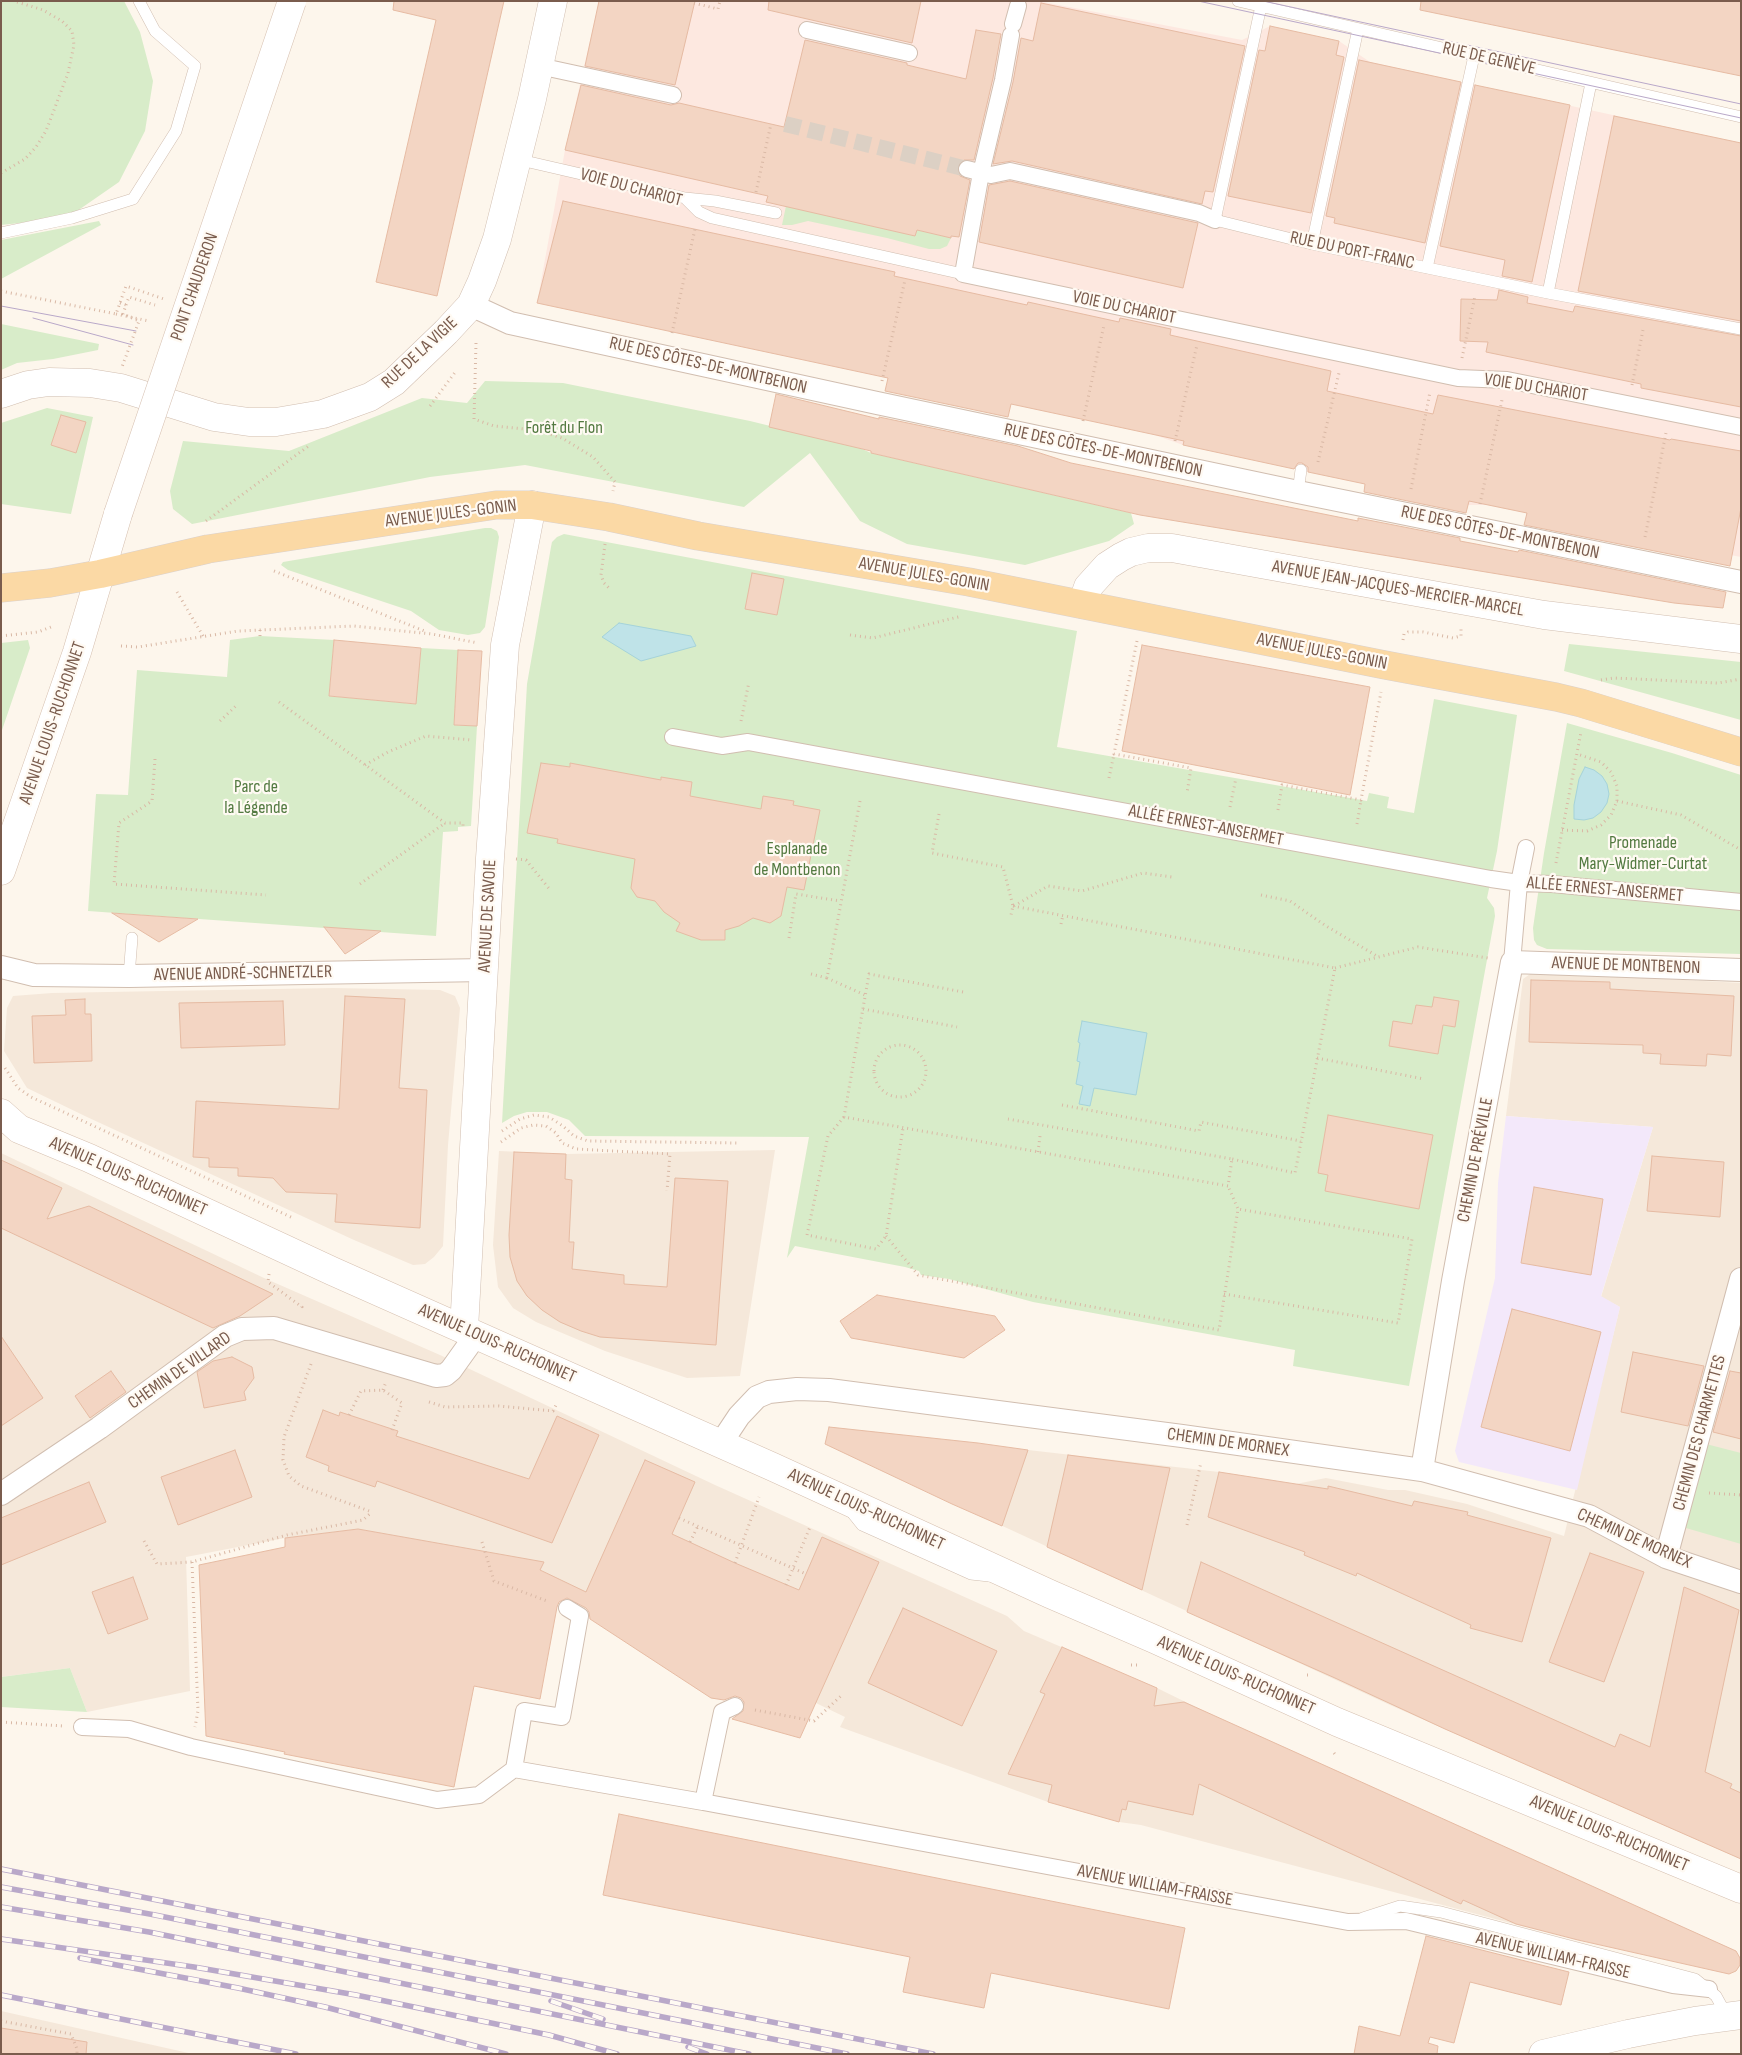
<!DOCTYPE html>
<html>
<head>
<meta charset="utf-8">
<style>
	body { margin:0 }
	#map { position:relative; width:1742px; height:2055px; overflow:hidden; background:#fdf6ec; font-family:"Sofia Sans Condensed",sans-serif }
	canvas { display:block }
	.frame { position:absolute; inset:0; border:2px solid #7a5c4d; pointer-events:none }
</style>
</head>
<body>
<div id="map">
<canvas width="1742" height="2055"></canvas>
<div class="frame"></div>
</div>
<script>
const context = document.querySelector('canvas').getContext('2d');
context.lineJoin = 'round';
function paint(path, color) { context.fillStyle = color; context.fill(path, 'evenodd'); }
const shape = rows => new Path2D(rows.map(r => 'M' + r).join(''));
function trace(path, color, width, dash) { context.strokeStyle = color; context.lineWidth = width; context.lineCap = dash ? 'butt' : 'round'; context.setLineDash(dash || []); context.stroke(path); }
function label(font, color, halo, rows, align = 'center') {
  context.font = font + ' "Sofia Sans Condensed",sans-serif'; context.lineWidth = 4.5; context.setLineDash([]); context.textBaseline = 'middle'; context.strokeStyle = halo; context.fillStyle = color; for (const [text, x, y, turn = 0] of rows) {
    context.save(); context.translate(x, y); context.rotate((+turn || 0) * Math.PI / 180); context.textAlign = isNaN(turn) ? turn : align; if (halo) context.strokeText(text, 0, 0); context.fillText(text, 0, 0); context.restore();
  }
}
paint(shape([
	[1533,972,1741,983,1741,1859,1390,1705,825,1444,829,1427,1219,1472,1296,1484,1326,1478,1388,1490,1405,1490,1467,1504,1564,1536,1620,1307,1601,1297,1653,1127,1506,1116,1523,979],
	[333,988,440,990,455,996,460,1008,448,1145,443,1246,434,1257,425,1264,413,1265,354,1240,87,1117,27,1088,4,1051,7,1008,13,996,52,993],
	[775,1150,740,1376,687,1378,605,1351,536,1322,513,1308,498,1287,493,1245,499,1151,566,1154],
	[1,1153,264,1278,440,1355,715,1485,1007,1616,1024,1631,1157,1688,1212,1715,1736,1951,1740,1958,1740,1965,1736,1971,1729,1974,1518,1925,1141,1825,1119,1822,1048,1802,840,1727,845,1717,512,1557,358,1529,285,1538,186,1557,190,1691,87,1712,70,1668,1,1677],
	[1,2011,193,2054,1,2054]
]), '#f5e8da');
paint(shape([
	[599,1,1038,1,1242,40,1270,26,1339,41,1370,62,1741,143,1741,557,1526,516,1526,513,1487,505,1468,505,1402,492,1183,445,1149,433,1097,422,537,303,565,150]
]), '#fde8e0');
paint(shape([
	[1506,1116,1653,1127,1601,1296,1620,1307,1577,1490,1459,1462,1455,1451,1495,1278,1498,1183]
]), '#f3e8fa');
paint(shape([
	[1,1,124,1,140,32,153,81,145,131,119,182,67,218,1,225],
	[786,206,915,236,917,230,951,238,947,246,940,249,929,249,887,238,808,221,792,225,782,225],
	[99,221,101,225,1,279,1,240],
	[1,324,99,344,98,350,53,359,17,363,1,370],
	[485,381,563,383,750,421,860,448,871,453,1131,513,1134,524,1109,541,1025,565,907,544,860,521,810,453,744,507,525,465,430,477,192,524,173,509,170,491,183,441,289,451,422,398,467,403],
	[47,408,93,417,71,514,1,504,1,423],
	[485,528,491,528,497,531,499,537,485,627,480,633,468,635,439,630,411,611,288,570,281,565,283,562],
	[564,534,1077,631,1057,747,1367,801,1369,793,1389,797,1387,808,1414,813,1434,699,1517,715,1497,851,1487,898,1494,908,1495,916,1409,1386,1293,1366,1295,1350,1033,1302,949,1279,921,1275,919,1271,905,1267,795,1246,787,1258,809,1137,585,1136,569,1120,547,1112,527,1112,514,1116,502,1123,527,684,551,547,552,542,557,537],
	[260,636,334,640,329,696,415,704,421,648,458,650,454,725,477,726,471,826,458,827,458,831,443,832,436,936,88,911,96,794,128,795,137,670,227,677,230,640],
	[28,640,30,648,1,733,1,643],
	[1569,644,1741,662,1741,720,1564,671],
	[1567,723,1672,753,1741,775,1741,954,1547,949,1537,945,1534,940,1533,928,1544,853],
	[1706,1444,1741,1453,1741,1544,1686,1528],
	[70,1668,87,1712,1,1707,1,1677]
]), '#d8ecc9');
const water = shape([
	[619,623,691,636,696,646,641,661,602,637,619,623],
	[1585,767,1594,770,1602,776,1607,784,1609,794,1607,803,1601,812,1593,818,1584,820,1574,819,1574,805,1579,779,1585,767],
	[1082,1021,1147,1033,1136,1095,1094,1088,1090,1106,1079,1104,1083,1086,1076,1084,1080,1062,1077,1061,1080,1043,1078,1042,1082,1021]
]);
paint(water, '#bfe3e8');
trace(water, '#a5d3da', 1);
const building = shape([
	[394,1,504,1,437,296,376,282,436,20,393,10,394,1],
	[599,1,695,1,675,85,585,66,599,1],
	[769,1,921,1,912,43,768,10,769,1],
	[1421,1,1741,1,1741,76,1420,10,1421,1],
	[1041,3,1245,46,1213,192,1205,191,1202,204,1012,161,993,164,1013,82,1021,38,1033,41,1041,3],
	[1270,26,1339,41,1336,55,1344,57,1311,213,1228,196,1259,50,1265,51,1270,26],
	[976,30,1001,34,993,78,974,160,964,160,957,167,960,176,970,180,959,237,951,236,951,238,917,230,915,236,766,202,768,196,565,150,581,85,671,105,679,103,784,127,805,40,907,63,907,65,966,79,976,30],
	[1359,60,1461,82,1425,243,1334,223,1335,218,1326,216,1359,60],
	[1475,85,1570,105,1532,282,1502,276,1505,260,1440,246,1475,85],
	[1614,116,1741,143,1741,321,1578,291,1614,116],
	[1010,181,1198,223,1183,288,979,242,989,185,1010,181],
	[563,201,895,272,894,276,1027,305,1028,302,1119,322,1120,318,1171,329,1170,335,1331,371,1327,391,1433,414,1438,395,1670,440,1671,439,1741,451,1741,508,1730,566,1524,525,1527,513,1469,501,1466,513,1364,492,1365,484,1308,472,1308,467,1302,463,1298,463,1294,469,1183,445,1184,441,1011,404,1008,417,885,391,888,378,537,303,563,201],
	[1499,290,1528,297,1527,303,1573,312,1575,306,1741,336,1741,407,1641,388,1641,384,1486,352,1488,342,1460,341,1461,299,1497,300,1499,290],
	[776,394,879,419,879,417,1018,446,1071,463,1358,521,1358,518,1460,538,1460,541,1518,552,1519,550,1726,592,1723,608,1674,603,1140,515,871,453,871,451,769,427,776,394],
	[61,415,86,422,76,453,51,445,61,415],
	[752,573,784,579,777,615,745,609,752,573],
	[334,640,421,648,416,704,329,696,334,640],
	[1142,645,1370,687,1350,795,1122,751,1142,645],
	[458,650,482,651,477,726,454,725,458,650],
	[541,763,570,767,570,763,661,780,661,777,692,782,690,796,761,809,763,796,794,801,793,805,820,810,804,890,787,887,781,916,770,923,753,918,739,926,725,930,725,940,701,940,676,931,680,923,664,912,655,901,637,897,631,888,635,859,557,843,558,839,527,833,541,763],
	[112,913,198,919,159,942,112,913],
	[324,927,381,931,345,954,324,927],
	[1531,980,1610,982,1610,989,1734,996,1731,1056,1707,1054,1706,1066,1660,1064,1661,1054,1643,1053,1643,1045,1529,1042,1531,980],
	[345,996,405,999,399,1088,427,1090,420,1228,335,1222,337,1194,286,1192,273,1178,238,1176,238,1168,209,1167,209,1158,193,1157,196,1101,339,1109,345,996],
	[1434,997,1459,1001,1455,1027,1443,1025,1438,1054,1389,1046,1393,1021,1412,1024,1416,1005,1432,1007,1434,997],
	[85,999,85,1014,91,1014,92,1061,34,1063,32,1016,66,1015,65,1000,85,999],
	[283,1001,285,1045,181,1048,179,1003,283,1001],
	[1328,1115,1433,1135,1419,1209,1325,1191,1328,1175,1318,1173,1328,1115],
	[514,1152,566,1154,565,1179,572,1180,569,1242,574,1242,572,1269,624,1275,624,1284,667,1287,675,1178,728,1181,716,1345,600,1337,581,1331,560,1322,542,1310,527,1296,517,1281,510,1257,509,1235,514,1152],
	[1652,1156,1724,1162,1720,1217,1647,1211,1652,1156],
	[1,1160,62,1188,47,1219,89,1206,273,1294,240,1316,213,1328,1,1228,1,1160],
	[1534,1187,1603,1199,1591,1275,1521,1263,1534,1187],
	[877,1295,995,1316,1005,1330,964,1358,851,1338,840,1321,877,1295],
	[1512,1309,1601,1332,1570,1451,1481,1427,1512,1309],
	[1,1336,43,1398,1,1426,1,1336],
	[1633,1352,1704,1366,1688,1426,1621,1412,1633,1352],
	[232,1357,252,1367,254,1378,244,1392,246,1400,204,1408,197,1372,213,1361,232,1357],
	[111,1371,126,1392,90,1418,75,1396,111,1371],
	[1730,1371,1741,1373,1741,1439,1713,1432,1730,1371],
	[323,1410,339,1416,340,1412,398,1431,396,1436,529,1479,557,1416,599,1435,552,1543,377,1481,375,1487,328,1471,329,1466,306,1457,323,1410],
	[829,1427,978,1443,1028,1450,1002,1526,952,1504,825,1444,829,1427],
	[235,1450,252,1497,178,1525,161,1477,235,1450],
	[1068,1455,1170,1468,1142,1590,1047,1547,1068,1455],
	[645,1460,695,1482,672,1534,735,1563,799,1590,822,1537,879,1562,800,1738,732,1719,743,1711,744,1702,741,1698,735,1696,724,1700,711,1698,590,1619,589,1612,586,1608,567,1598,559,1602,557,1607,540,1699,474,1686,454,1787,284,1754,285,1752,206,1736,199,1565,285,1547,285,1538,358,1529,544,1562,540,1570,586,1592,645,1460],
	[1219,1472,1328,1489,1328,1486,1412,1506,1414,1501,1468,1512,1467,1515,1551,1538,1522,1642,1470,1628,1471,1625,1357,1573,1356,1576,1304,1555,1305,1552,1208,1517,1219,1472],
	[89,1482,106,1522,1,1565,1,1518,89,1482],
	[1590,1553,1644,1572,1604,1682,1549,1662,1590,1553],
	[1201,1562,1615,1747,1620,1734,1650,1747,1684,1587,1739,1610,1705,1772,1732,1784,1730,1788,1741,1793,1741,1859,1445,1729,1335,1678,1187,1612,1201,1562],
	[133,1577,148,1619,108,1634,92,1592,133,1577],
	[903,1608,997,1651,962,1726,868,1683,903,1608],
	[1062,1647,1157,1688,1154,1706,1184,1702,1736,1951,1740,1958,1740,1965,1736,1971,1729,1974,1578,1940,1516,1924,1463,1900,1461,1904,1199,1784,1193,1815,1128,1801,1126,1810,1122,1809,1119,1822,1048,1802,1052,1785,1008,1774,1045,1694,1040,1692,1062,1647],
	[619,1814,1185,1928,1169,2009,991,1973,984,2008,903,1992,910,1957,603,1895,619,1814],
	[1426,1936,1569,1972,1561,2005,1470,1982,1454,2043,1430,2037,1428,2043,1438,2046,1437,2054,1354,2054,1359,2026,1400,2036,1426,1936],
	[1,2028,87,2042,86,2054,1,2054,1,2028]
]);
paint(building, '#f3d5c3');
trace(building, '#e6bba3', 1);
trace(shape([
	[785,124,967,169]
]), '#dcd0c4', 16, [16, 8]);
const service = shape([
	[1238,1,1741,117],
	[1261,6,1215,220,1312,244,1548,293,1741,329],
	[516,159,685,198,715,201,776,213],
	[685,198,699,212,712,218,963,274],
	[1,233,72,218,133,199,176,131,195,66,155,31,139,1],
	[1312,244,1358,29],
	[1427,268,1474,56],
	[1548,293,1591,83],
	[1298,492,1301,470],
	[129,976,132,938],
	[850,1510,862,1525,971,1574,989,1576],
	[1363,1918,1400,1906,1441,1912,1695,1979,1716,1996,1727,2016]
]);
const pedestrian = shape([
	[1013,24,1018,6],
	[807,30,909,53],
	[1011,35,1003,80,981,173,963,274,1458,378,1507,380,1741,427],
	[539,66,673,95],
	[967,169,991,175,1010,171,1199,213,1215,220],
	[673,737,722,746,748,742,1491,879,1519,883,1552,884,1741,902],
	[1512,962,1519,883,1526,848],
	[735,1706,722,1712,703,1802,1348,1922,1406,1921,1673,1985,1709,1989],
	[82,1727,129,1729,191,1747,437,1800,479,1795,514,1769,703,1802],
	[514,1769,524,1711,562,1717,580,1616,567,1608]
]);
const minor = shape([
	[471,305,510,323,877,403,1298,492,1741,582],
	[1,967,34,975,129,976,485,970],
	[721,1443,739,1416,757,1397,769,1392,797,1389,829,1390,1182,1436,1422,1470,1589,1516,1666,1557,1741,1582],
	[1422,1470,1453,1281,1512,962,1741,970],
	[1,1494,99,1428,225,1336,242,1329,274,1328,436,1376,445,1375,451,1370,476,1335],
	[1666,1557,1741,1279]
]);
const tertiary = shape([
	[1,394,28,385,49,382,90,383,121,388,214,417,249,422,276,422,323,414,370,397,394,382,446,332,471,305,482,281,497,239,532,99,553,1],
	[1082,604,1088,587,1107,566,1121,557,1131,552,1148,548,1172,548,1544,615,1741,639],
	[464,1329,490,858,505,645,532,505],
	[1543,2054,1628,2034,1695,2021,1741,2015]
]);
const secondary = shape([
	[1,871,77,652,118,514],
	[1,1113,19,1129,89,1158,332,1271,773,1467,1050,1594,1154,1639,1337,1722,1741,1889]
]);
const primary = shape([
	[1,588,50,583,100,574,208,549,496,505,532,505,609,517,698,536,969,582,1385,665,1556,697,1581,703,1741,752]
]);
trace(service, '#d1beb0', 12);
trace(pedestrian, '#d1beb0', 18);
trace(minor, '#d1beb0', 24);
trace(tertiary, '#d1beb0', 29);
trace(secondary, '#d6c0b0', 29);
trace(primary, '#dad1cd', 29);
trace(shape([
	[694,3,718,9,720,1],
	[1,173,25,159,36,147,46,131,68,73,74,45,72,31,62,21,43,10,14,1],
	[756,192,771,124],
	[1,291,116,314,126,286,164,299],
	[126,305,129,297,155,305],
	[116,314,149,321],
	[672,333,695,229],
	[476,343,474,419,494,426,536,430,562,438,593,457,615,482,613,491],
	[1462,358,1475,296],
	[882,381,905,280],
	[1632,385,1643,330],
	[430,406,456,371],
	[1083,421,1104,325],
	[1175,441,1197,345],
	[1318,462,1339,373],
	[1411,489,1430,392],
	[1480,504,1502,400],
	[206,521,310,445],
	[1645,537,1666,433],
	[605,544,601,575,604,583,611,590],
	[274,571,427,632],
	[177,592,203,636],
	[850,635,873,638,962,616],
	[1,636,38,632,51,627],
	[260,636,260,630],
	[1403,640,1404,634,1408,632,1423,632,1453,638,1461,636,1461,628],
	[1137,641,1114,754,1191,768,1187,793],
	[121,646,138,647,238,631,354,626,432,634,478,643],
	[1601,680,1614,678,1718,683,1741,679],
	[279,702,445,823,463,823,463,826],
	[220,721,238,704],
	[741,721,749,682],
	[155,759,152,801,119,823,114,884,266,895],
	[365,765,388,752,426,736,472,740],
	[1109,778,1114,754],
	[860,801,827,978,865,995],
	[1617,801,1681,815,1741,850],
	[1230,807,1236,778],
	[1278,810,1282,785,1361,800,1381,692],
	[939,814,932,853,1003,867,1013,906,1011,915],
	[1357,824,1361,800],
	[1562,830,1587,831,1601,825,1611,815,1617,801,1617,786,1611,772,1601,762,1577,754],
	[516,859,526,860,551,891],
	[1556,863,1581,732],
	[360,884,445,823],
	[1261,895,1290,901,1326,926,1377,956],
	[1013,906,1335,968,1295,1173,1232,1159],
	[1014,906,1048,886,1082,891,1143,873,1172,877],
	[1061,924,1063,915],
	[789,938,796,894,840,901],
	[1335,968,1418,947,1488,958],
	[811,974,827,978],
	[963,992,869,974,844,1117,1228,1186,1232,1159,1008,1119],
	[863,1009,957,1027],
	'874 1071a26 26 0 1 1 52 0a26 26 0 1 1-52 0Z',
	[1317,1058,1424,1079],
	[5,1068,18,1088,31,1097,293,1218],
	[1062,1105,1199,1131,1201,1122,1301,1141],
	[844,1117,828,1136,807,1235,876,1249,886,1236,903,1128],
	[502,1131,520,1119,534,1115,549,1117,563,1126,574,1136,588,1141,739,1143],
	[501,1142,521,1128,533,1125,546,1126,556,1133,562,1143,576,1149,670,1154,667,1191],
	[1038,1152,1040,1136],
	[886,1236,918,1275,1219,1330,1238,1209,1228,1186],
	[269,1274,268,1282,302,1307,300,1311],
	[1224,1294,1398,1323,1412,1239,1238,1209],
	[311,1364,284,1437,283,1460,289,1476,301,1486,372,1512],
	[429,1402,445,1407,499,1406,553,1411,556,1405],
	[349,1415,361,1391,383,1390,402,1403,392,1430],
	[1709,1493,1741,1495],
	[679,1518,806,1574],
	[1187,1525,1201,1462],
	[144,1541,157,1564,192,1562,287,1535,363,1520,372,1512],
	[482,1542,494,1581,547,1601],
	[690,1542,698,1526],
	[192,1562,198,1711,195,1727],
	[735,1563,759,1497],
	[786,1585,810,1527],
	[1131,1665,1139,1665],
	[1307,1675,1310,1675],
	[755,1710,814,1721,843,1694],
	[1,1722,63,1726],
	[1334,1753,1337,1757],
	[1,2021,71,2034,77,2049,77,2054]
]), '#d9b8a5', 3, [1, 4]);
trace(service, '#fff', 11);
trace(pedestrian, '#fff', 16);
trace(minor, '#fff', 22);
trace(tertiary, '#fff', 28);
trace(secondary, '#fff', 28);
trace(primary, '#fbd9a5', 28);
trace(shape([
	[1198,1,1741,118],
	[1263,1,1741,104],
	[1,306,136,331],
	[33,318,133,345]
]), '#b9a8c9', 1);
const rail = shape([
	[1,1869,933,2054],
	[1,1887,155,1915,847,2054],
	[1,1907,149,1932,749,2054],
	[1,1939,194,1967,356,1995,549,2035,617,2054],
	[80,1958,238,1988,325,2007,506,2054],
	[1,1995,296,2054],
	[551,2001,603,2019],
	[688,2047,707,2054]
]);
trace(rail, '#b9a8c9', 5.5);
trace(rail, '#fffaf3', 4, [11]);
const secondaryBridge = shape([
	[118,514,292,1]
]);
trace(secondaryBridge, '#d6c0b0', 29, []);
trace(shape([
	[120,303,126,305,123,314,139,321,122,367],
	[383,1390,386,1382]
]), '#d9b8a5', 3, [1, 4]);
trace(secondaryBridge, '#fff', 28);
label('18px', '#7a5c4d', '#fffaf3', [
	["RUE DE GENÈVE",1489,59,13],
	["VOIE DU CHARIOT",631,188,15],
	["RUE DU PORT-FRANC",1352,251,12],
	["PONT CHAUDERON",195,287,-71],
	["VOIE DU CHARIOT",1124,308,12],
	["RUE DE LA VIGIE",420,353,-43],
	["RUE DES CÔTES-DE-MONTBENON",708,366,13],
	["VOIE DU CHARIOT",1536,388,9],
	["RUE DES CÔTES-DE-MONTBENON",1103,451,12],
	["AVENUE JULES-GONIN",451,514,-7],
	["RUE DES CÔTES-DE-MONTBENON",1500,533,12],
	["AVENUE JULES-GONIN",924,575,10],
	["AVENUE JEAN-JACQUES-MERCIER-MARCEL",1398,589,10],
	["AVENUE JULES-GONIN",1322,652,11],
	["AVENUE LOUIS-RUCHONNET",53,723,-71],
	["ALLÉE ERNEST-ANSERMET",1206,826,11],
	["ALLÉE ERNEST-ANSERMET",1605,890,5],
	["AVENUE DE SAVOIE",488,916,-87],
	["AVENUE DE MONTBENON",1626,966,2],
	["AVENUE ANDRÉ-SCHNETZLER",243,974,-1],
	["CHEMIN DE PRÉVILLE",1476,1160,-79],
	["AVENUE LOUIS-RUCHONNET",128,1177,24],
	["AVENUE LOUIS-RUCHONNET",497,1344,24],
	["CHEMIN DE VILLARD",180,1371,-35],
	["CHEMIN DES CHARMETTES",1700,1433,-75],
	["CHEMIN DE MORNEX",1228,1443,8],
	["AVENUE LOUIS-RUCHONNET",866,1510,25],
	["CHEMIN DE MORNEX",1634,1539,24],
	["AVENUE LOUIS-RUCHONNET",1236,1676,24],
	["AVENUE LOUIS-RUCHONNET",1609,1834,23],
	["AVENUE WILLIAM-FRAISSE",1155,1886,11],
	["AVENUE WILLIAM-FRAISSE",1553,1956,13]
]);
label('18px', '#537a41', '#fffaf3', [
	["Forêt du Flon",564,428],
	["Parc de",256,787],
	["la Légende",256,808],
	["Promenade",1643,843],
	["Mary-Widmer-Curtat",1643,864],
	["Esplanade",797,849],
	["de Montbenon",797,870]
]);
</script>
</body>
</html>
